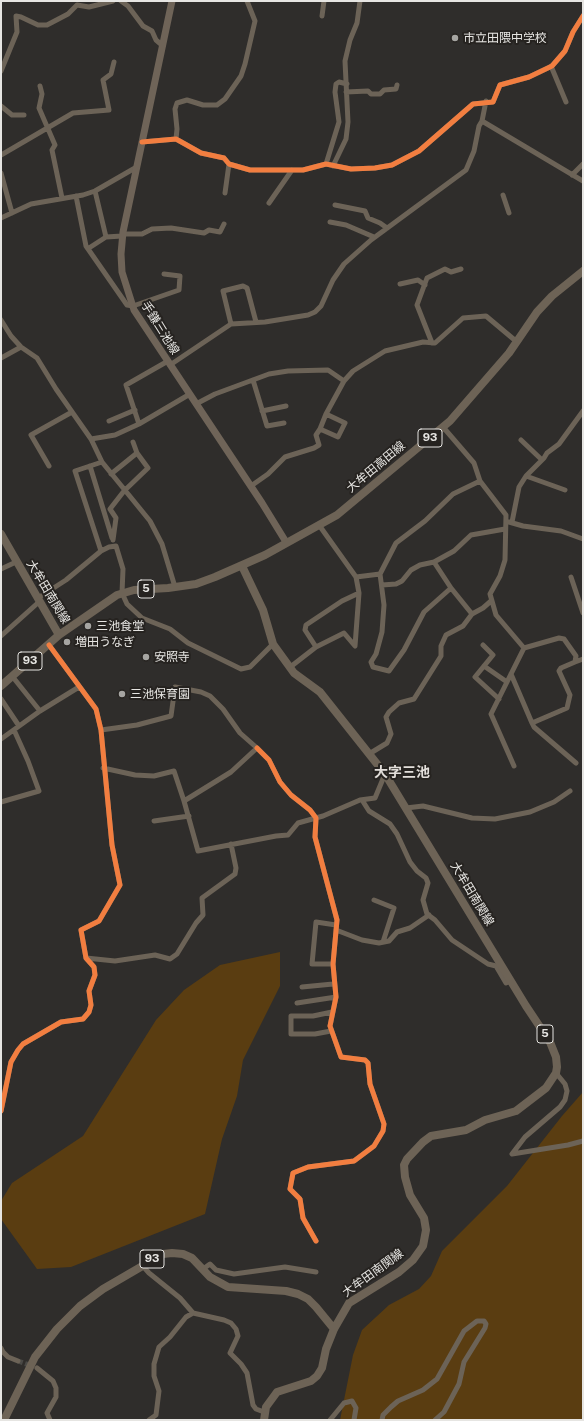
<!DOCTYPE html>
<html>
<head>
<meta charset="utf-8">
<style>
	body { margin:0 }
	#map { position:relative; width:584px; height:1421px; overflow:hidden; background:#2f2d2b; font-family:"Public Sans",sans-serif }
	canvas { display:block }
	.frame { position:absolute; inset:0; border:2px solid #e6e5e2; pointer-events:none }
</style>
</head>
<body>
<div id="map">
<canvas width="584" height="1421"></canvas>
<div class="frame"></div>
</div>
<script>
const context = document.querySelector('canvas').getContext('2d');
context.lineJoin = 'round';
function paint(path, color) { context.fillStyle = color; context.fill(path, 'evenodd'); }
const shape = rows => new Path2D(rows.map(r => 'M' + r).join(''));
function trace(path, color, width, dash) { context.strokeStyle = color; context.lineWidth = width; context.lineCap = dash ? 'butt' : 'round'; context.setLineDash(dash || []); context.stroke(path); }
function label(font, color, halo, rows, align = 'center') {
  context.font = font + ' "Public Sans","Noto Sans JP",sans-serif'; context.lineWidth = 4; context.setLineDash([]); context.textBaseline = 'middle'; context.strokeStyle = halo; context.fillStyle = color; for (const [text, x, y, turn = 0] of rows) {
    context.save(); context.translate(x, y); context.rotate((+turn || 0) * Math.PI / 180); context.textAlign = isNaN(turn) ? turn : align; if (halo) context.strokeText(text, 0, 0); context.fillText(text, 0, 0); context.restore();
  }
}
paint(shape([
	[280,952,280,986,243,1060,237,1096,222,1139,205,1214,71,1267,37,1269,1,1219,1,1201,12,1183,83,1136,156,1020,184,990,220,965],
	[583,1092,583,1420,340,1420,353,1355,362,1330,389,1305,419,1289,431,1276,442,1251,507,1186,562,1116]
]), '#5a3d11');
trace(shape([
	[18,1361,32,1366]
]), '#4a4946', 5, [5, 2.5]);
trace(shape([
	[121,1,128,6,143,26,152,31,156,40,163,46],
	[322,16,324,1],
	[551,66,566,102],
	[1,71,17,32,16,16,21,17,38,25,47,25,68,14,77,5,89,7,113,1],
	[40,86,42,94,39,108,55,145,52,150,62,198],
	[346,92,368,91,371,94,380,94,384,90,396,89,397,85],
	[1,106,12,115,24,115],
	[482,121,583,181],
	[176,139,177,129,175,109,177,103,187,100,203,105,217,105,225,99,241,76,245,64,255,21,247,1],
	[142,142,176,139,201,153,224,158,229,164,250,170,303,170,326,164,351,169,375,168,392,165,419,151,473,104,493,102,500,85,529,77,552,66,565,51,573,32,583,16],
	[1,155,73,113,109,110,103,80,111,74,114,62],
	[326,164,339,122,335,92,336,84,339,82,347,84],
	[333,166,346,139,348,122,345,61,350,40,357,23,360,1],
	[1,173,12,213],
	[572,175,583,164],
	[95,191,106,237],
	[225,193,229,164],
	[503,195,509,213],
	[76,196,86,246,127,305,133,306,179,290,180,276,164,274],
	[269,203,292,170],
	[335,205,365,211,368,218,380,223,387,228],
	[1,218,31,204,83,195,95,191,135,168],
	[330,222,346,225,374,237],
	[123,234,142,234,152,229,171,228,204,233,209,230,220,232,224,224],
	[89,248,106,237,122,236],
	[400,284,418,280,425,285],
	[1,320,11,336,21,347,37,358,56,389,91,439,102,462,75,471,101,551],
	[231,324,223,291,243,286,247,288,256,322],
	[432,343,417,305,427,278,445,269,451,272,461,269],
	[1,358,21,347],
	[170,365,231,324,265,322,308,315,315,312,321,306,333,280,344,264,371,240,466,170,474,151,479,126,482,121,486,101],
	[253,380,267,426,284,423],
	[196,404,215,394,269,374,288,371,328,370,344,381],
	[262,411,286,406],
	[326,414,345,423,338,437,320,429,326,414,344,381,353,371,385,351,423,342,435,343,463,318,486,316,517,342],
	[109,421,135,410],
	[139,424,126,385,168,361],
	[443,427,474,463,480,481,506,515,505,560,500,576,490,594,496,615,524,648,559,638,564,639,576,656,575,662,561,668,559,671,570,695,567,708,532,723,511,674],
	[91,439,115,435,139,424,190,394],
	[521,440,542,460],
	[102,462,150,521,162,544,175,587],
	[49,466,31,435,72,412],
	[90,466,112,538],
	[111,474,137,453],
	[526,476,565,490],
	[251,486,268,474,285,457,314,448,319,445,316,435,320,429],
	[509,522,523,526,561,531,583,539],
	[512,522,519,487,526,476,544,458,547,453,559,444,583,411],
	[319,525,356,577],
	[113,540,116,518,110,509,124,491,148,468,137,453,133,442],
	[1,569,16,562],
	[571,577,583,613],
	[382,585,396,584,402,581,411,570,420,565,434,562],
	[451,588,434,562,454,551,471,535,505,529],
	[38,598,66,580,101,551,109,547,116,546,123,569,122,593,127,604,142,618,170,629,188,643,241,669,250,667,273,644],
	[472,614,451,588,424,612,404,650,389,671,373,667,371,662,376,654,382,632,384,605,380,574,396,543,425,521,453,494,480,481],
	[1,636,40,601],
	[483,645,493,655,475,677,499,699],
	[316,647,344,633,355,646,359,593],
	[575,662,583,659],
	[484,666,507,682],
	[289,668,316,647,305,630,306,625,342,601,359,593,356,577,380,574],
	[12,676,40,711],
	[1,699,19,726],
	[532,723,534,727,576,763],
	[101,730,137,725,171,716,175,687,201,692,210,696,223,709,240,733,257,748,231,772,184,801,198,851,276,836,288,835,298,823,323,816,360,800,375,798,385,774],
	[1,739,40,711,79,687],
	[257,748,269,760,280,782,291,795,310,810,316,818,315,837,337,920,333,964,336,997,330,1026,341,1057,365,1060,368,1063,370,1084,384,1124,383,1131,374,1146,354,1161,308,1167,293,1173,290,1189,300,1199,303,1218,316,1241],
	[369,754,387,743,391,734,386,717,389,712,399,703,414,699,441,656,441,646,446,635,463,626,472,614,483,608,491,601],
	[514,766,491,714,524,648],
	[103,768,135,775,154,776,174,771,184,801],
	[362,800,369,811,390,824,397,834,410,862,417,871,426,878,428,883,423,900,427,914,435,920,452,940,488,964,496,966,506,983,511,981],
	[1,802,39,791,28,761,14,730],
	[406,808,423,806,472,818,495,819,530,812,554,802,570,791],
	[154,821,189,816],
	[374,900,394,908,383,942],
	[336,930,362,940,379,943,389,941,397,932,410,928,429,915],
	[86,958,115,961,155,955,170,959,177,954,196,923,203,915,202,898,235,874,236,868,231,844],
	[333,964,312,964,316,922,336,925],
	[302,987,333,984],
	[297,1003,336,997],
	[331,1031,315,1034,291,1034,291,1016,313,1016,332,1012],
	[556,1073,565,1084,567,1091,565,1100,560,1107,525,1137,512,1154,568,1145,583,1141],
	[1,1111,11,1062,18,1050,23,1044,61,1022,83,1019,89,1012,91,1005,89,991,95,975,94,967,86,958,81,930,99,921,120,885,112,845,101,730,96,709,49,645],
	[142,1265,149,1273,180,1298,193,1313],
	[203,1269,210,1264,216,1270,234,1274,285,1267,316,1272],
	[1,1348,3,1352,8,1357,18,1361],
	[37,1368,53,1381,56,1388,56,1397,47,1413,50,1420],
	[149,1420,156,1415,159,1391,154,1376,154,1364,159,1347,170,1337,186,1317,193,1313,224,1320,231,1323,236,1329,238,1336,230,1353,241,1364,247,1373,253,1405,256,1409,264,1412],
	[330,1420,344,1403,352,1401,356,1408,354,1420],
	[382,1420,383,1415,391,1407,398,1401,423,1390,437,1379,464,1331,477,1321,484,1321,486,1324,485,1328,464,1362,459,1384,444,1412,435,1420]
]), '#6c6357', 5);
trace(shape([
	[172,1,123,232,121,254,122,272,134,310,262,503,286,542]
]), '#6f6458', 7);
trace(shape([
	[1,534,59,635],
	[242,566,263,610,273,644,294,673,320,692,385,774,526,1006,550,1042,556,1057,557,1067,556,1073,546,1088,516,1111,485,1120,466,1130,431,1136,423,1142,407,1159,404,1165,405,1177,410,1195,424,1218,426,1230,423,1246,413,1260,399,1272,349,1303,334,1329,326,1349,322,1368,317,1376,311,1381,277,1392,266,1407,264,1420],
	[1,686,59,635,117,595,134,590,168,588,196,584,215,577,265,555,337,515,450,421,509,353,537,312,552,296,583,271],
	[4,1420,35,1357,57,1329,80,1306,103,1289,163,1254,172,1253,183,1254,192,1258,210,1277,228,1287,286,1291,298,1294,308,1299,316,1307,334,1329]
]), '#6d6356', 8);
trace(shape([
	[142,142,176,139,201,153,224,158,229,164,250,170,303,170,326,164,351,169,375,168,392,165,419,151,473,104,493,102,500,85,529,77,552,66,565,51,573,32,583,16],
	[257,748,269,760,280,782,291,795,310,810,316,818,315,837,337,920,333,964,336,997,330,1026,341,1057,365,1060,368,1063,370,1084,384,1124,383,1131,374,1146,354,1161,308,1167,293,1173,290,1189,300,1199,303,1218,316,1241],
	[1,1111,11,1062,18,1050,23,1044,61,1022,83,1019,89,1012,91,1005,89,991,95,975,94,967,86,958,81,930,99,921,120,885,112,845,101,730,96,709,49,645]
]), '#f27e40', 5);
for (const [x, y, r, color] of [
	[455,38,4,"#a6a5a2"],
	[88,626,4,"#a6a5a2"],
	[67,642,4,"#a6a5a2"],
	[146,657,4,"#a6a5a2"],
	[122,694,4,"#a6a5a2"]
]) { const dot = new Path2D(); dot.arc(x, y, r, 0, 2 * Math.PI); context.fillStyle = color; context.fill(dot); trace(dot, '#262320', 1.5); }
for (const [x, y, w] of [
	[430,438,24],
	[146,589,16],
	[30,661,24],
	[545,1034,16],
	[152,1259,24]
]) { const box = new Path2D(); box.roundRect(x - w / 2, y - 9, w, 18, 3); context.fillStyle = '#262320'; context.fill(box); trace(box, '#e6e5e2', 1); }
label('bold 11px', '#e6e5e2', null, [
	["93",430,438],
	["5",146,589],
	["93",30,661],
	["5",545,1034],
	["93",152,1259]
]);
label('12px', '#e6e5e2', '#262320', [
	["市立田隈中学校",463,38],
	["三池食堂",96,626],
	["増田うなぎ",75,642],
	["安照寺",154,657],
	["三池保育園",130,694]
], 'left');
label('12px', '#e6e5e2', '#262320', [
	["手鎌三池線",160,328,58],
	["大牟田高田線",376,467,-40],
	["大牟田南関線",48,592,59],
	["大牟田南関線",472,894,59],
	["大牟田南関線",373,1273,-36]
]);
label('bold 14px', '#e2deda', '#262320', [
	["大字三池",402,773]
]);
</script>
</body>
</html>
